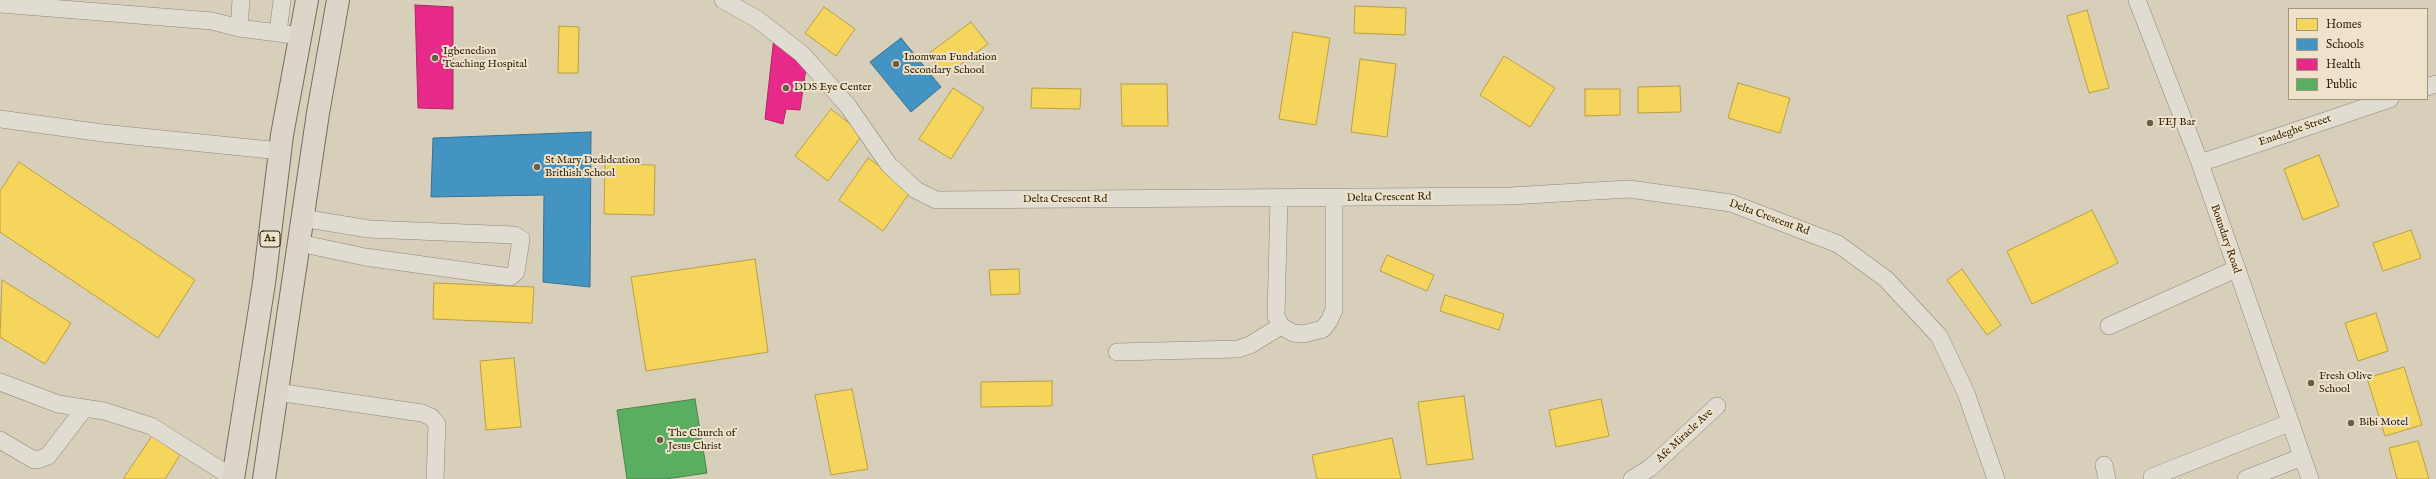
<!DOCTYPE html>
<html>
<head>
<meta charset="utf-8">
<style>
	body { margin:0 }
	#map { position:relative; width:2436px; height:479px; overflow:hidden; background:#d8cfba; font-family:"IM FELL English",serif }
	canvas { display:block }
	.legend { position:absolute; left:2288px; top:8px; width:140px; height:92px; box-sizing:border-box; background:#eee3ca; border:1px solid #a1957e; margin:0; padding:5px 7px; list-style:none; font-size:12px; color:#2e1f0c }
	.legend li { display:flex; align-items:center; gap:8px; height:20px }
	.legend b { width:20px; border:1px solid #a1957e }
</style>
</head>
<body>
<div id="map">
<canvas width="2436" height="479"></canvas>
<ul class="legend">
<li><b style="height:11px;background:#f6d55c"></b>Homes</li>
<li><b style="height:11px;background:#4393c3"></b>Schools</li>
<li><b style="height:11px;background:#e7298a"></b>Health</li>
<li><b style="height:11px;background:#5aae61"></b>Public</li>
</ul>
</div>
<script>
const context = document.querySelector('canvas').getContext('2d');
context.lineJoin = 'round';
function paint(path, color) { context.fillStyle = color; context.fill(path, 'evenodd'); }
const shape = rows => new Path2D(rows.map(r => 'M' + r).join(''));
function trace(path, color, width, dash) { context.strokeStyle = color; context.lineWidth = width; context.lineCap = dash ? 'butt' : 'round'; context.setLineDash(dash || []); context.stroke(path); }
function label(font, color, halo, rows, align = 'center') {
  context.font = font + ' "IM FELL English",serif'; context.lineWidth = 4; context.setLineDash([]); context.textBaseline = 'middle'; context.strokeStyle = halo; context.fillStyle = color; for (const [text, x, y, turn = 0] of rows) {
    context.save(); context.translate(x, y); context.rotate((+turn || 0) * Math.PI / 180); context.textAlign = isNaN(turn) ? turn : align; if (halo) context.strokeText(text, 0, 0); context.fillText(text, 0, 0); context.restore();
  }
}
const homes = shape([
	[1355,6,1406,8,1405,35,1354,33,1355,6],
	[824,7,855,29,836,56,805,33,824,7],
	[2087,10,2109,88,2089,93,2067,16,2087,10],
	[971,22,988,44,945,76,928,54,971,22],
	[559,26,579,27,578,73,558,73,559,26],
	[1293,32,1330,38,1316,125,1279,119,1293,32],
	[1504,56,1555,88,1530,127,1480,95,1504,56],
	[1360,59,1396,64,1387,137,1351,132,1360,59],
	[1738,83,1790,98,1780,133,1728,118,1738,83],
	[1121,84,1167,84,1168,126,1122,126,1121,84],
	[1680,86,1681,112,1638,113,1638,87,1680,86],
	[953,88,984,108,951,159,919,139,953,88],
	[1032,88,1081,89,1080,109,1031,108,1032,88],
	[1585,89,1620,89,1620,115,1585,116,1585,89],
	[831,109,863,134,828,181,795,156,831,109],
	[2319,155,2339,206,2303,220,2284,169,2319,155],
	[868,158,912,189,883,231,839,200,868,158],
	[19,162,195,280,158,338,0,232,0,191,19,162],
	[605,164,655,165,654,215,604,214,605,164],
	[2092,210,2118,263,2032,304,2007,251,2092,210],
	[2411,230,2421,258,2383,271,2373,243,2411,230],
	[1387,255,1434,275,1427,291,1380,271,1387,255],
	[755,259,768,352,646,371,631,277,755,259],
	[1019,269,1020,294,991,295,989,270,1019,269],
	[1962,269,2001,325,1987,335,1947,280,1962,269],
	[2,280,71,323,45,364,0,337,2,280],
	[434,283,534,287,532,323,433,319,434,283],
	[1445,295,1504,314,1499,330,1440,311,1445,295],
	[2376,313,2388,351,2358,361,2345,323,2376,313],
	[514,358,521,427,486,430,480,361,514,358],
	[2404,367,2422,425,2385,436,2367,378,2404,367],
	[1052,381,1052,406,981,407,981,382,1052,381],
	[852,389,868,469,831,475,815,395,852,389],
	[1464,396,1473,459,1427,465,1418,402,1464,396],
	[1601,399,1609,436,1556,447,1549,410,1601,399],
	[152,436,180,455,165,479,123,479,152,436],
	[1392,438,1401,479,1317,479,1312,455,1392,438],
	[2418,441,2429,479,2397,479,2389,448,2418,441]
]);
paint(homes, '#f6d55c');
trace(homes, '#ba9e44', 1);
const schools = shape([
	[901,38,941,87,911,112,870,62,901,38],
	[591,132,590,287,543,282,544,195,431,197,433,138,591,132]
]);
paint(schools, '#4393c3');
trace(schools, '#3d708c', 1);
const health = shape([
	[415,5,453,7,453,109,418,108,415,5],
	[774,37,806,68,800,110,786,109,783,124,765,119,774,37]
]);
paint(health, '#e7298a');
trace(health, '#b02664', 1);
const public = shape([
	[695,399,707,473,666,479,627,479,617,410,695,399]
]);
paint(public, '#5aae61');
trace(public, '#4d8348', 1);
const minor = shape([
	[723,0,757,19,802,54,848,106,889,165,916,190,936,200,1510,196,1629,189,1731,203,1838,244,1886,279,1939,336,1966,393,1996,479],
	[2137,0,2200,163,2310,479],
	[0,4,212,21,239,28,301,36],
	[239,28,241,0],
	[278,33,282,0],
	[2427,87,2436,84],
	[0,119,103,133,280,151],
	[2200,163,2390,99],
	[1279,199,1276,316,1281,326],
	[299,243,365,257,510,277,516,272,521,239,514,235,369,229,302,218],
	[2109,326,2236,269],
	[1117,352,1238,349,1250,345,1281,326,1293,333,1303,334,1323,329,1329,321,1334,310,1334,199],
	[0,382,58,404,104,411,151,426,233,478],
	[277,392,422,413,431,417,437,424,435,479],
	[0,440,34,460,40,459,48,456,84,409],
	[2104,465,2107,479],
	[2152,477,2289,423],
	[1632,479,1650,468,1717,406],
	[2246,479,2302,457]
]);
const highway = shape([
	[233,479,264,283,282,135,307,0],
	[264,479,318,113,338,0]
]);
trace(minor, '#8d8577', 18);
trace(highway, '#746e60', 24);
trace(minor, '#e0dcd2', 17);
trace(highway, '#dbd6c9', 22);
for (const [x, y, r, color] of [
	[435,58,4,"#6a5d49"],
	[896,64,4,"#6a5d49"],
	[786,88,4,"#6a5d49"],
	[2150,123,4,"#6a5d49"],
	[537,167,4,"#6a5d49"],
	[2311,383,4,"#6a5d49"],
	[2351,423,4,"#6a5d49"],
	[660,440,4,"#6a5d49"]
]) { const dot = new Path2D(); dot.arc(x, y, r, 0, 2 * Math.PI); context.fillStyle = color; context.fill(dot); trace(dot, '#eee3ca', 1.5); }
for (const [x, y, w] of [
	[270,239,20]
]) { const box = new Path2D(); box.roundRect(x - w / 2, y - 8, w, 16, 3); context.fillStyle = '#eee3ca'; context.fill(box); trace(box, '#2e1f0c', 1); }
label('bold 10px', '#2e1f0c', null, [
	["A2",270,239]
]);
label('11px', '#2e1f0c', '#eee3ca', [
	["Igbenedion",443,52],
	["Teaching Hospital",443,65],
	["Inomwan Fundation",904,58],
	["Secondary School",904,71],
	["DDS Eye Center",794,88],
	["FEJ Bar",2158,123],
	["St Mary Dedidcation",545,161],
	["Brithish School",545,174],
	["Fresh Olive",2319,377],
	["School",2319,390],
	["Bibi Motel",2359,423],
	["The Church of",668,434],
	["Jesus Christ",668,447]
], 'left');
label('11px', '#2e1f0c', '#eee3ca', [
	["Enadeghe Street",2295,131,-19],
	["Delta Crescent Rd",1389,198,-1],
	["Delta Crescent Rd",1065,200],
	["Delta Crescent Rd",1769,218,20],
	["Boundary Road",2225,239,71],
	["Afe Miracle Ave",1685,436,-43]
]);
</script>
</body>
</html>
